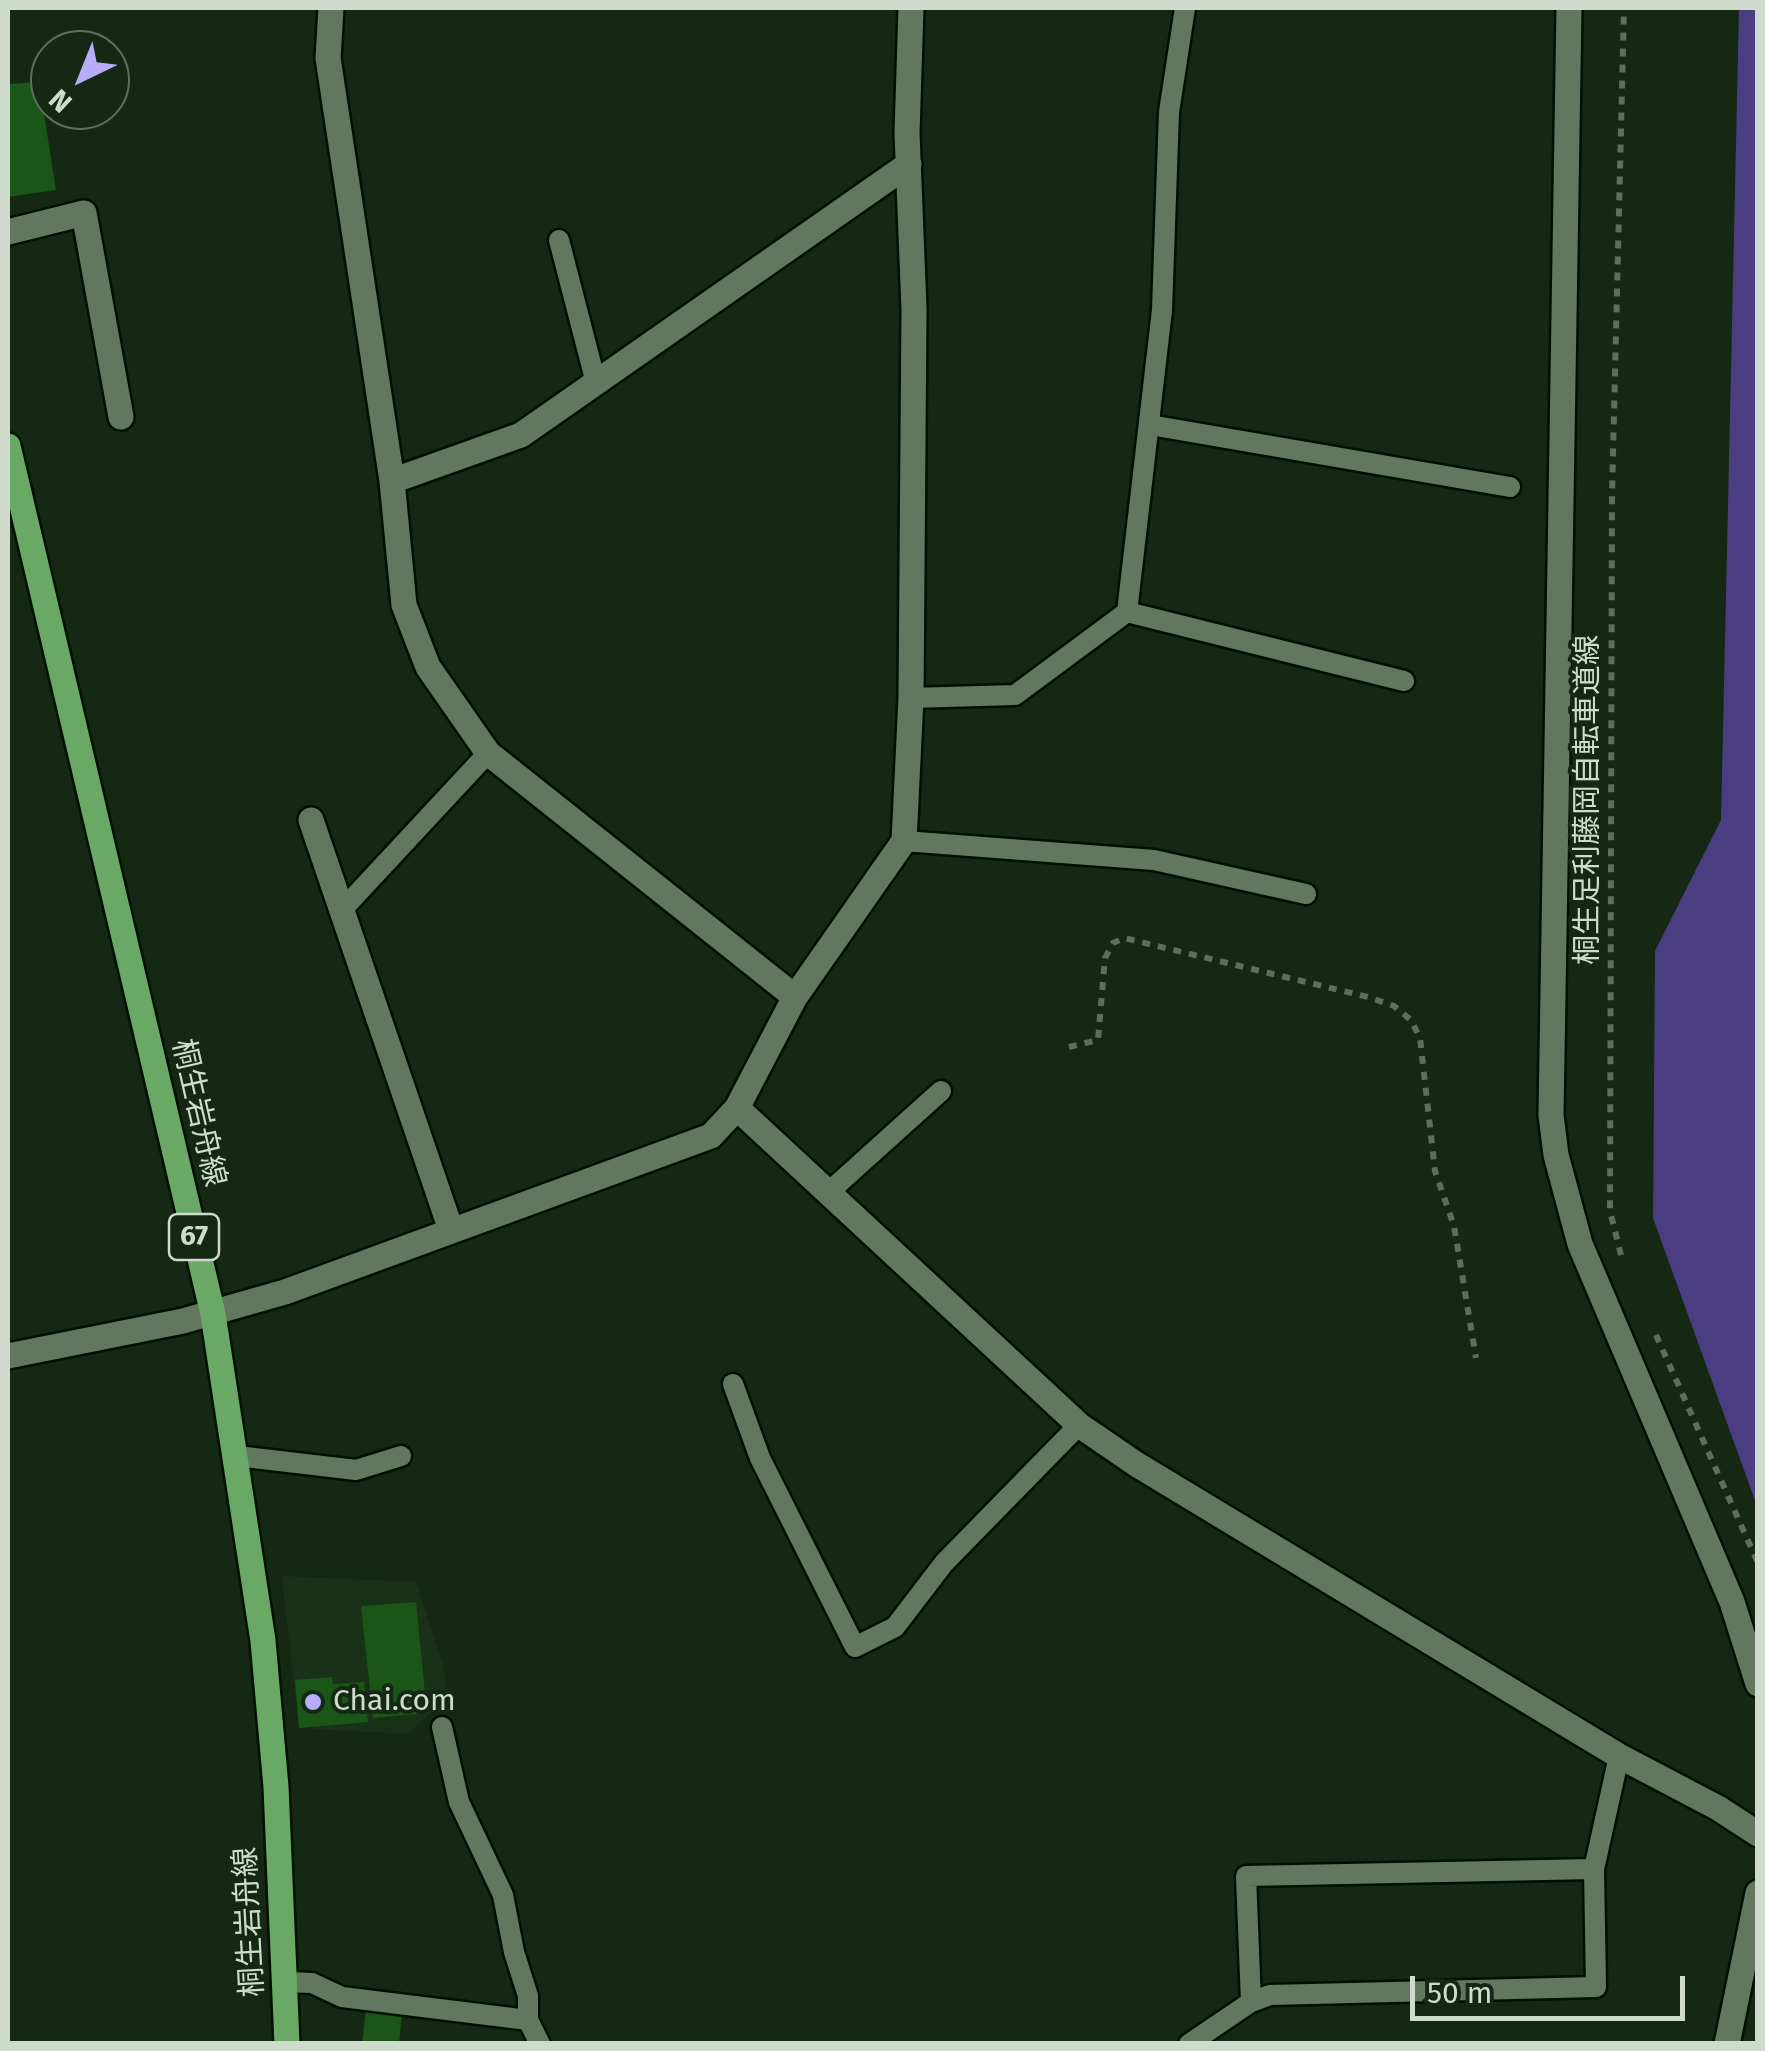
<!DOCTYPE html>
<html>
<head>
<meta charset="utf-8">
<style>
	body { margin:0 }
	#map { position:relative; width:1765px; height:2051px; overflow:hidden; background:#152813; font-family:"Fira Sans",sans-serif }
	canvas { display:block }
	.frame { position:absolute; inset:0; border:10px solid #cfdbcd; pointer-events:none }
	.north { position:absolute; left:30px; top:30px; width:100px; height:100px; box-sizing:border-box; background:#152813; border:2px solid #5f705d; border-radius:50%; rotate:223deg; font-size:28px; font-weight:700; line-height:40px; text-align:center; color:#cfdbcd }
	.north::after { content:''; display:block; margin:auto; width:35px; height:45px; background:#b6acf8; clip-path:polygon(50% 0,100% 100%,50% 72%,0 100%) }
	.scale { position:absolute; left:1410px; top:1976px; width:275px; height:45px; box-sizing:border-box; border:5px solid #cfdbcd; border-top:0; padding-left:12px; font-size:30px; line-height:35px; white-space:nowrap; color:#cfdbcd; -webkit-text-stroke:8px #152813; paint-order:stroke }
</style>
</head>
<body>
<div id="map">
<canvas width="1765" height="2051"></canvas>
<div class="frame"></div>
<div class="north">N</div>
<div class="scale">50 m</div>
</div>
<script>
const context = document.querySelector('canvas').getContext('2d');
context.lineJoin = 'round';
function paint(path, color) { context.fillStyle = color; context.fill(path, 'evenodd'); }
const shape = rows => new Path2D(rows.map(r => 'M' + r).join(''));
function trace(path, color, width, dash) { context.strokeStyle = color; context.lineWidth = width; context.lineCap = dash ? 'butt' : 'round'; context.setLineDash(dash || []); context.stroke(path); }
function label(font, color, halo, rows, align = 'center') {
  context.font = font + ' "Fira Sans","Noto Sans JP",sans-serif'; context.lineWidth = 8; context.setLineDash([]); context.textBaseline = 'middle'; context.strokeStyle = halo; context.fillStyle = color; for (const [text, x, y, turn = 0] of rows) {
    context.save(); context.translate(x, y); context.rotate((+turn || 0) * Math.PI / 180); context.textAlign = isNaN(turn) ? turn : align; if (halo) context.strokeText(text, 0, 0); context.fillText(text, 0, 0); context.restore();
  }
}
paint(shape([
	[282,1576,416,1582,443,1665,450,1709,433,1710,408,1734,299,1728]
]), '#193217');
paint(shape([
	[1739,8,1758,8,1757,1506,1653,1218,1655,951,1721,820]
]), '#4b3d81');
paint(shape([
	[39,82,56,190,8,197,8,84],
	[416,1602,427,1713,373,1718,361,1606],
	[332,1677,333,1684,364,1682,368,1722,299,1728,295,1680],
	[366,2009,402,2012,399,2044,362,2044]
]), '#195617');
const service = shape([
	[559,240,596,383],
	[1150,425,1510,487],
	[1127,612,1404,681],
	[911,698,1015,695,1127,612,1162,310,1169,112,1185,8],
	[904,841,1154,860,1306,894],
	[342,910,488,753],
	[830,1191,941,1091],
	[733,1384,760,1458,855,1647,895,1627,944,1563,1079,1425],
	[237,1456,356,1470,401,1456],
	[442,1727,459,1802,503,1895,514,1952,528,1996,528,2020],
	[286,1982,312,1983,342,1997,528,2020,540,2044],
	[1251,2002,1246,1876,1594,1869],
	[1189,2044,1251,2002,1270,1995,1596,1987,1594,1869,1619,1756]
]);
const minor = shape([
	[331,8,328,58,392,481,521,435,909,164],
	[8,232,84,213,121,417],
	[392,481,404,605,428,667,488,753,795,997],
	[311,820,451,1230],
	[737,1108,1079,1425,1136,1464,1619,1756,1718,1808,1758,1834],
	[8,1356,183,1321,285,1292,711,1136,737,1108,795,997,904,841,911,698,914,309,907,133,911,8]
]);
const tertiary = shape([
	[1569,8,1551,1115,1556,1155,1580,1244,1732,1602,1758,1684],
	[1727,2044,1758,1893]
]);
const primary = shape([
	[8,446,213,1314,263,1641,276,1787,287,2044]
]);
trace(service, '#011101', 25);
trace(minor, '#011101', 30);
trace(tertiary, '#011101', 30);
trace(primary, '#011101', 30);
trace(shape([
	[1069,1047,1098,1040,1105,958,1113,943,1124,938,1368,997,1394,1006,1411,1020,1420,1038,1435,1171,1454,1226,1476,1358],
	[1621,1255,1610,1211,1612,495,1624,8],
	[1656,1335,1758,1563]
]), '#5e6e5c', 6, [8, 8]);
trace(service, '#61785f', 20);
trace(minor, '#61785f', 25);
trace(tertiary, '#61785f', 25);
trace(primary, '#69a965', 25);
for (const [x, y, r, color] of [
	[313,1702,10,"#b6acf8"]
]) { const dot = new Path2D(); dot.arc(x, y, r, 0, 2 * Math.PI); context.fillStyle = color; context.fill(dot); trace(dot, '#152813', 4); }
for (const [x, y, w] of [
	[194,1237,50]
]) { const box = new Path2D(); box.roundRect(x - w / 2, y - 23, w, 46, 8); context.fillStyle = '#152813'; context.fill(box); trace(box, '#cfdbcd', 2.5); }
label('bold 28px', '#cfdbcd', null, [
	["67",194,1237]
]);
label('30px', '#cfdbcd', '#152813', [
	["桐生足利藤岡自転車道線",1589,800,-90],
	["桐生岩舟線",198,1113,77],
	["桐生岩舟線",250,1922,-93]
]);
label('30px', '#cfdbcd', '#152813', [
	["Chai.com",333,1702]
], 'left');
</script>
</body>
</html>
